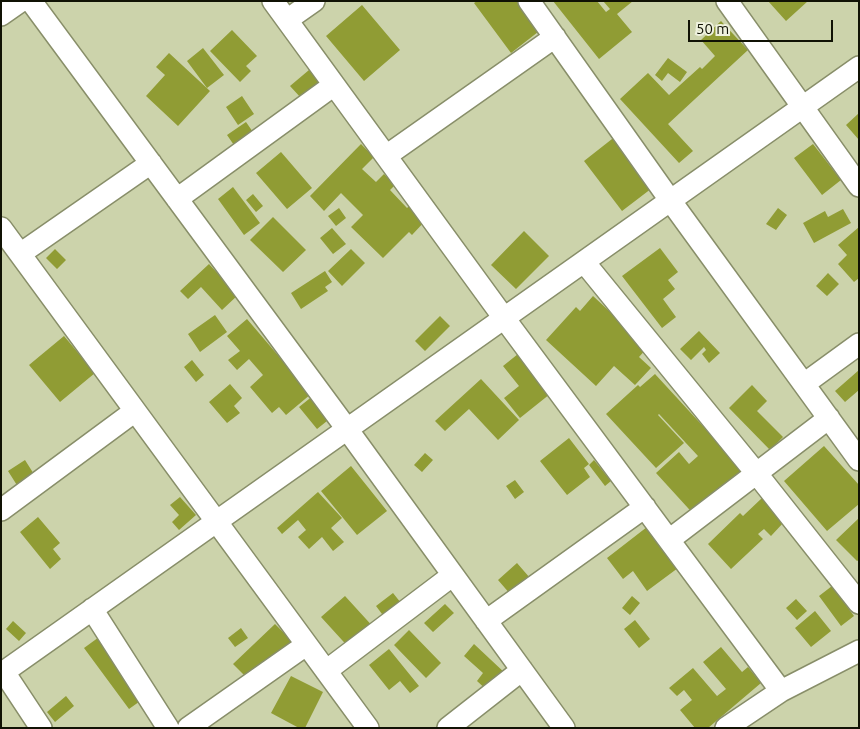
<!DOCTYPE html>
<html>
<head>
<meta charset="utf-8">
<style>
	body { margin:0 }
	#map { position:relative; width:860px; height:729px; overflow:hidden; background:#ccd3ab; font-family:Ubuntu,sans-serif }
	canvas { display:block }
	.frame { position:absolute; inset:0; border:2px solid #101204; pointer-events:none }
	.scale { position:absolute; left:688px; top:20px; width:145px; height:22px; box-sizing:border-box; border:2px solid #101204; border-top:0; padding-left:6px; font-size:15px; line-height:18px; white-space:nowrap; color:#101204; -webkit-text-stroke:4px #eef1dd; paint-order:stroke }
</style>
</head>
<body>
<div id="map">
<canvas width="860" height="729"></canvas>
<div class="frame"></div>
<div class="scale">50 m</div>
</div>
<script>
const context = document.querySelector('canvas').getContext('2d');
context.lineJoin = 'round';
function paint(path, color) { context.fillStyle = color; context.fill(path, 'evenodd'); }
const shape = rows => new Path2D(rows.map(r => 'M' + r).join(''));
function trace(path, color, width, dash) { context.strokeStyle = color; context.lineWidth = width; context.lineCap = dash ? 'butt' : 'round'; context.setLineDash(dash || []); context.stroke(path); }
paint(shape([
	[477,1,529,1,547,25,511,53,474,3],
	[553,1,597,1,606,12,610,9,603,1,633,1,617,14,632,32,599,59],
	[768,1,808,1,786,21],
	[362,5,400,50,364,81,326,36],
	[721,21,748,50,668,124,693,151,679,163,620,99,648,73,669,95,700,67,702,69,715,56,701,40],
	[232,30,257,56,246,66,251,71,240,82,210,51],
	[203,48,224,75,207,88,187,61],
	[169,53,210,91,178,126,146,96,165,75,156,67],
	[668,58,687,72,680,82,668,73,662,81,655,75],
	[309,70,320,82,301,98,290,86],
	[242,96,254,114,238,125,226,107],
	[859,113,859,140,846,125],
	[246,122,255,135,236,148,227,135],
	[626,128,660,182,622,211,584,161],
	[361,144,374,157,362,169,376,182,384,174,395,185,390,190,407,208,410,205,426,220,412,235,409,232,383,258,351,227,363,215,341,193,324,211,310,196],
	[813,144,841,180,822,195,794,158],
	[281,152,312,188,287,209,256,173],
	[233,187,260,223,244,235,218,199],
	[253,194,263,206,256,212,246,200],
	[339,208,346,218,336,226,328,216],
	[778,208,787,215,776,230,766,224],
	[843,209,851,223,814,243,803,223,825,211,828,217],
	[273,217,306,250,283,272,250,240],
	[859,227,859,278,854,282,838,264,847,255,838,245],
	[332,228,346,244,333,254,320,238],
	[524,231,549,256,516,289,491,265],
	[660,248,678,272,668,280,675,289,663,299,676,317,662,328,622,276],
	[55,249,66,260,57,269,46,258],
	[351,249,365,263,342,286,328,271],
	[209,264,238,295,222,310,201,287,188,299,180,291],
	[325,271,332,282,325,287,328,291,301,309,291,293],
	[828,273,839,284,827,296,816,286],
	[593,296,648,347,639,357,651,368,635,385,614,366,596,386,546,340,576,307,580,311],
	[215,315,227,332,200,352,188,334],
	[440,316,450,326,425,351,415,341],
	[247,319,311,394,286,415,279,407,272,413,250,387,263,375,249,359,237,370,228,360,240,351,227,336],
	[699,331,720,353,709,363,702,354,706,350,704,347,691,360,680,349],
	[64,336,95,373,60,402,29,365],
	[518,354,550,394,520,418,504,398,519,386,503,366],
	[192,360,204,375,196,382,184,367],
	[859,370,859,390,845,402,835,391],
	[655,374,747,474,698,519,656,473,679,452,689,464,698,456,659,414,658,415,684,443,656,468,606,414,638,385,640,387],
	[481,379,519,420,498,440,469,409,445,431,435,421],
	[230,384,242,398,234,406,240,413,227,423,209,402],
	[752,385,767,401,757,411,783,437,770,450,729,408],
	[314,395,332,417,317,429,299,407],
	[569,438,589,464,584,468,590,477,567,495,540,461],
	[824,446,859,485,859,504,827,531,784,481],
	[425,453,433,460,422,472,414,465],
	[25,460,37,479,20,490,8,471],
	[594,460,611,481,605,486,589,465],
	[351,466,387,511,357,535,321,491],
	[515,480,524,492,515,499,506,486],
	[318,492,342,518,331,528,344,542,333,551,322,537,309,549,298,537,306,530,298,520,282,534,277,528],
	[180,497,196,515,179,530,172,522,179,515,170,505],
	[762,498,784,522,771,536,764,529,758,534,763,539,731,569,708,544,740,513,743,516],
	[38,517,60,543,53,549,61,559,50,569,20,532],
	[859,518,859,560,857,561,836,540],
	[647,527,678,568,647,591,633,571,623,579,607,558],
	[517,563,530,578,511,595,498,580],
	[832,586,854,616,841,626,819,596],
	[393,593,405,608,388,622,376,606],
	[345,596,376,630,352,651,321,617],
	[632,596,640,603,630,615,622,608],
	[796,599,807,611,797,620,786,608],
	[445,604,454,613,433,632,424,623],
	[815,611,831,631,811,647,795,628],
	[635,620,650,639,639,648,624,629],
	[13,621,26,633,19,641,6,629],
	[275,624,297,646,254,685,233,664],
	[241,628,248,638,235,647,228,638],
	[409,630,441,663,426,678,394,645],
	[106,632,143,699,129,709,84,648],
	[474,644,506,674,490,693,477,681,483,673,464,656],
	[721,647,742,672,748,667,761,683,708,728,695,728,680,710,692,700,684,690,677,696,669,688,693,668,717,696,726,689,703,662],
	[389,649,419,686,410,693,400,681,389,690,369,665],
	[291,676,323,692,305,728,299,728,271,713],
	[66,696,74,706,55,722,47,712]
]), '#909c34');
const minor = shape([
	[31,1,347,429,564,728],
	[273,1,504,318,781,691],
	[529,1,670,200,859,460],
	[727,1,859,186],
	[1,15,21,1],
	[287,20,314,1],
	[386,156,555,37],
	[177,199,334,85],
	[1,228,368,728],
	[20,254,151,163],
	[584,262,757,474,859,603],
	[804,384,859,344],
	[1,510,135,411],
	[669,540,829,418],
	[92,609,168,728],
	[486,621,645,507],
	[326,671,453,575],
	[4,672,41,728],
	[1,674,859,67],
	[188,728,306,645],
	[448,728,522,670],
	[726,728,781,691,859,651]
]);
trace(minor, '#888e69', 24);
trace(minor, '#fff', 21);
</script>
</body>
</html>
